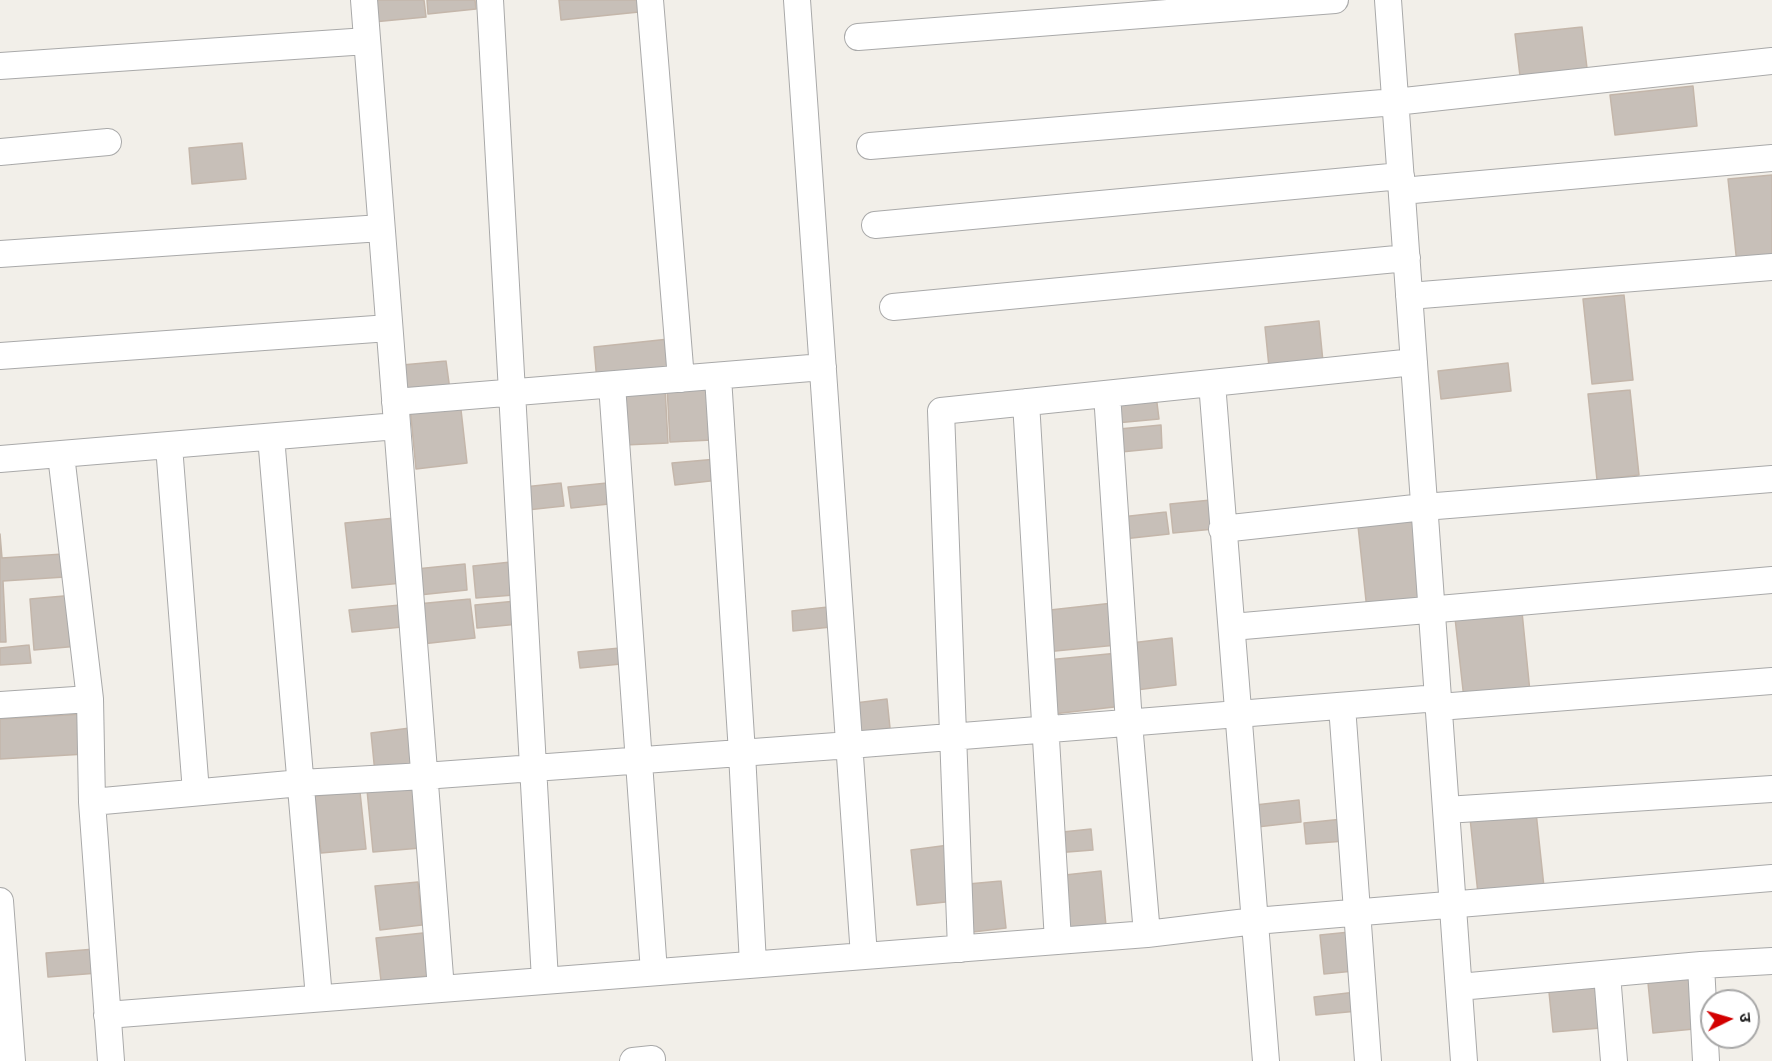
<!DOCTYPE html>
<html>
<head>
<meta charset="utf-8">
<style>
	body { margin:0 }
	#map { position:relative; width:1772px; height:1061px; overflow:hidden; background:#f2efe9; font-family:Lato,"Noto Sans Devanagari",sans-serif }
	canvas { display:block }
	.north { position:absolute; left:1700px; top:989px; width:60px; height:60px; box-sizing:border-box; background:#fff; border:2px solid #a7a7a7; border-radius:50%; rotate:85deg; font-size:16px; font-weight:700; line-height:24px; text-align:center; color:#222 }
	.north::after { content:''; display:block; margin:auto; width:21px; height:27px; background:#d30000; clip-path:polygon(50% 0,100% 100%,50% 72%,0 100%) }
</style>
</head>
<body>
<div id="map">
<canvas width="1772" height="1061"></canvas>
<div class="north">उ</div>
</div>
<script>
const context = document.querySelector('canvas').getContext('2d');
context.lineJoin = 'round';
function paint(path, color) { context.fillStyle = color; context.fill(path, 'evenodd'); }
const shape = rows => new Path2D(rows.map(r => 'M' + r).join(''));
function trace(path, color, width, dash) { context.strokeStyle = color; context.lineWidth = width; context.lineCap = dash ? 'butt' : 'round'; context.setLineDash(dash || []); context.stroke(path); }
const building = shape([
	[371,0,424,0,426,17,373,22,371,0],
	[427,0,475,0,476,9,428,14,427,0],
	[559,0,637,0,639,12,561,20,559,0],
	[1582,27,1587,68,1520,76,1515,34,1582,27],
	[1693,86,1697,126,1615,135,1610,95,1693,86],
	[242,143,246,179,192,184,189,148,242,143],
	[1772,175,1772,261,1737,264,1728,179,1772,175],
	[1624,295,1633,380,1592,384,1583,299,1624,295],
	[1319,321,1323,362,1269,367,1265,327,1319,321],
	[669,339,673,375,597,382,594,347,669,339],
	[446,361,450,390,406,395,402,365,446,361],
	[1508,363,1511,391,1441,399,1438,371,1508,363],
	[709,384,712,440,670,442,667,386,709,384],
	[665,387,668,443,625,445,622,390,665,387],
	[1630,390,1639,475,1597,480,1588,394,1630,390],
	[1156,395,1159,419,1116,423,1113,400,1156,395],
	[460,401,467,463,416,469,410,407,460,401],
	[1161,425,1162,448,1121,452,1119,429,1161,425],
	[717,459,719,480,675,485,672,463,717,459],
	[561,483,564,506,527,510,524,487,561,483],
	[607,483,609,504,571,508,568,487,607,483],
	[1211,500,1214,529,1173,533,1170,504,1211,500],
	[1166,512,1169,534,1123,539,1121,517,1166,512],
	[395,518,402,583,352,588,345,523,395,518],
	[1420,519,1428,603,1367,610,1358,526,1420,519],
	[0,534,2,558,63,554,65,577,3,581,6,642,0,642,0,534],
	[511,562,514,595,476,598,473,566,511,562],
	[465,564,467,590,419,595,416,569,465,564],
	[75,595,79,646,34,650,30,599,75,595],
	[470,599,475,638,422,644,417,604,470,599],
	[516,601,519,624,477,628,475,605,516,601],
	[1521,602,1530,692,1464,699,1454,609,1521,602],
	[1113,603,1117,645,1045,652,1041,611,1113,603],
	[400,605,402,627,352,632,349,610,400,605],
	[828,607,831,627,793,631,792,611,828,607],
	[1172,638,1176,685,1136,690,1131,643,1172,638],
	[29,645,31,663,0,665,0,648,29,645],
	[620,648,621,664,580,668,578,652,620,648],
	[1118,653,1123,706,1053,714,1047,660,1118,653],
	[887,699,890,728,858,732,855,703,887,699],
	[83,714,86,754,0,759,0,719,83,714],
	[410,728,414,770,375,773,371,733,410,728],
	[415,785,421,848,373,852,367,790,415,785],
	[360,792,366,849,321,853,315,796,360,792],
	[1299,800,1301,822,1257,827,1255,805,1299,800],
	[1536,812,1544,887,1478,894,1470,818,1536,812],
	[1343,819,1345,841,1306,844,1304,823,1343,819],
	[1091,829,1093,850,1055,853,1053,833,1091,829],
	[949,845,955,901,917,905,911,850,949,845],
	[1101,871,1106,926,1062,930,1056,876,1101,871],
	[1001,881,1006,928,973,932,968,884,1001,881],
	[418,882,422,925,380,930,375,886,418,882],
	[1350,932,1354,971,1324,974,1320,935,1350,932],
	[423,933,427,976,381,981,376,938,423,933],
	[95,949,98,973,48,977,46,953,95,949],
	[1689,979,1694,1029,1653,1033,1648,983,1689,979],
	[1596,987,1601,1028,1553,1032,1549,992,1596,987],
	[1356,992,1358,1011,1316,1015,1314,997,1356,992]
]);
paint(building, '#c7bfb8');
trace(building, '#c4b6aa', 1.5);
const street = shape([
	[364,0,441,989],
	[490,0,545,980],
	[650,0,681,379],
	[797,0,864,956],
	[1388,0,1464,1061],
	[858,37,1335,0],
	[0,66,367,41],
	[870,146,1395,102,1772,61],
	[0,152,108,142],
	[1402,191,1772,158],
	[875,225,1401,176],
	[0,254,381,228],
	[1409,296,1772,267],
	[893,307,1407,258],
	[0,356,389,328],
	[718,377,742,753,753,964],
	[1212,383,1266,1061],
	[612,385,654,972],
	[1107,394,1129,723,1147,934],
	[395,402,823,367],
	[1026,402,1058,941],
	[271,437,319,998],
	[169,446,196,792],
	[61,455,90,699,92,802,111,1061],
	[0,459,397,426],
	[1222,529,1424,507,1772,479],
	[1232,627,1772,580],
	[0,705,90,699],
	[1342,706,1368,1061],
	[1439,707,1772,681],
	[92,802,301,783,424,776,850,745,1438,698],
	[1446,810,1772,789],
	[0,901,12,1061],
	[961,949,941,411,1414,362],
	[1701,965,1706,1061],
	[1607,974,1614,1061],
	[1459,987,1701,965,1772,961],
	[107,1015,1147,934,1255,921,1772,878],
	[633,1061,652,1059]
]);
trace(street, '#a9a9a9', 28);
trace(street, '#fff', 26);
</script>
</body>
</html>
